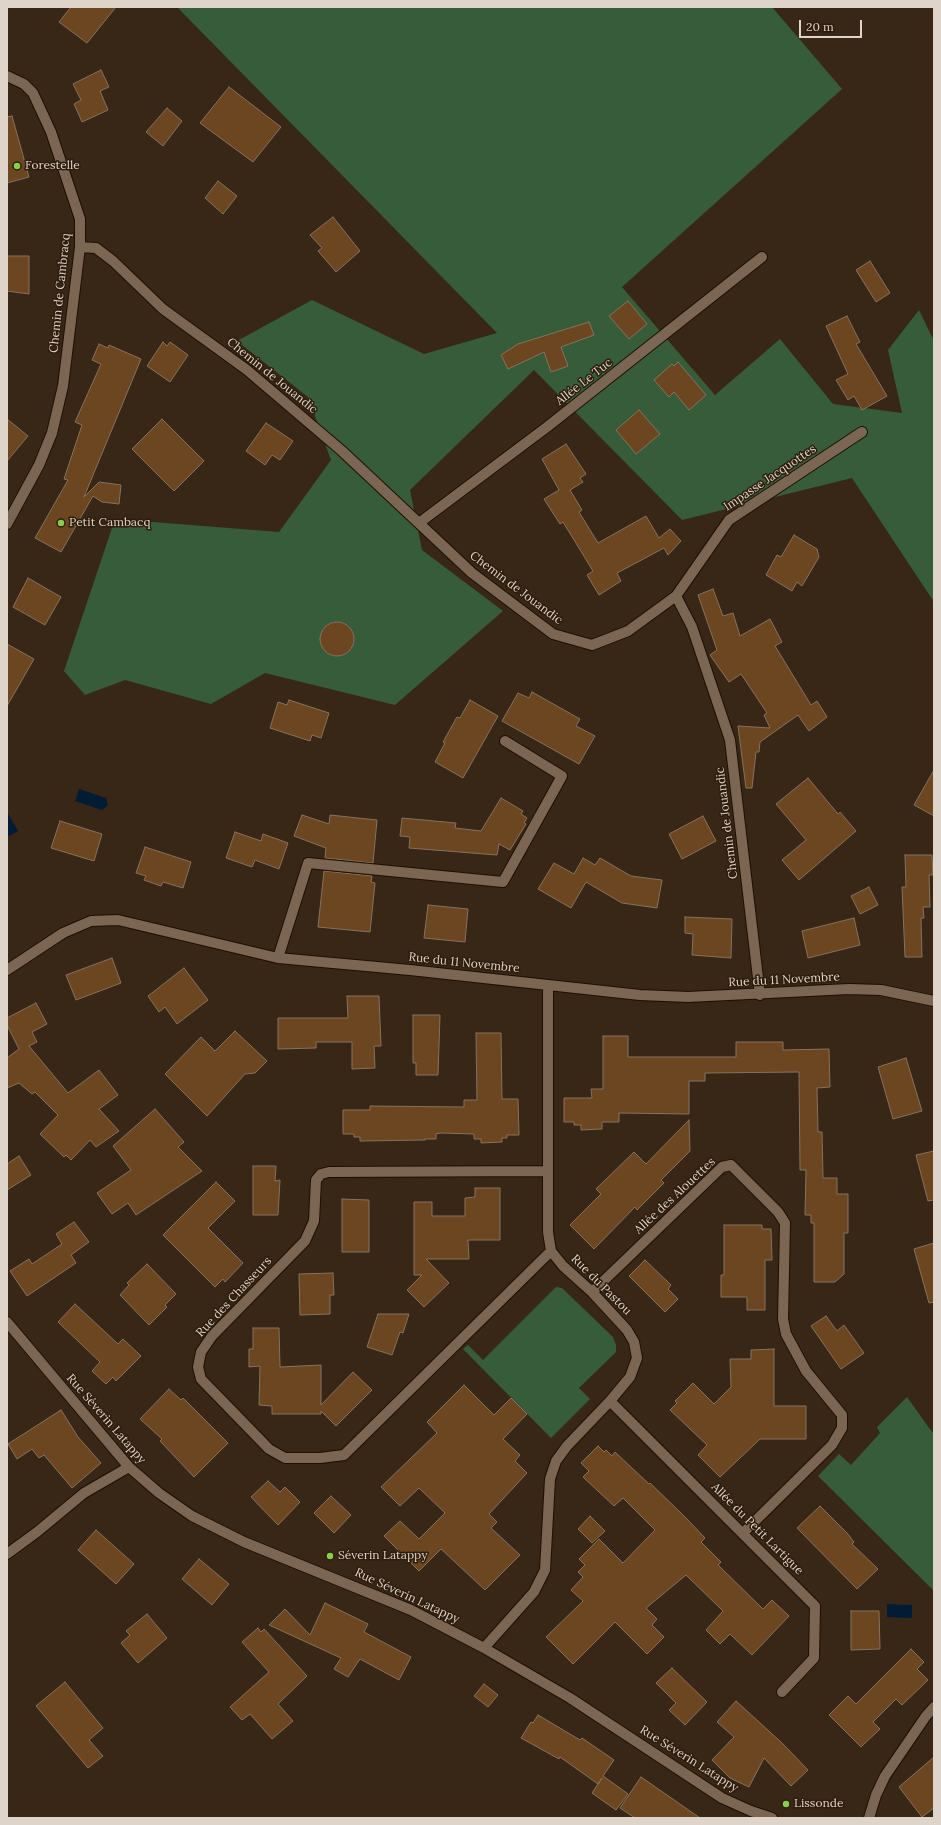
<!DOCTYPE html>
<html>
<head>
<meta charset="utf-8">
<style>
	body { margin:0 }
	#map { position:relative; width:941px; height:1825px; overflow:hidden; background:#382716; font-family:Lora,serif }
	canvas { display:block }
	.frame { position:absolute; inset:0; border:8px solid #dfd4c9; pointer-events:none }
	.scale { position:absolute; left:799px; top:20px; width:63px; height:18px; box-sizing:border-box; border:2px solid #dfd4c9; border-top:0; padding-left:5px; font-size:12px; line-height:14px; white-space:nowrap; color:#dfd4c9; -webkit-text-stroke:3px #2e1d0c; paint-order:stroke }
</style>
</head>
<body>
<div id="map">
<canvas width="941" height="1825"></canvas>
<div class="frame"></div>
<div class="scale">20 m</div>
</div>
<script>
const context = document.querySelector('canvas').getContext('2d');
context.lineJoin = 'round';
function paint(path, color) { context.fillStyle = color; context.fill(path, 'evenodd'); }
const shape = rows => new Path2D(rows.map(r => 'M' + r).join(''));
function trace(path, color, width, dash) { context.strokeStyle = color; context.lineWidth = width; context.lineCap = dash ? 'butt' : 'round'; context.setLineDash(dash || []); context.stroke(path); }
function label(font, color, halo, rows, align = 'center') {
  context.font = font + ' Lora,serif'; context.lineWidth = 3; context.setLineDash([]); context.textBaseline = 'middle'; context.strokeStyle = halo; context.fillStyle = color; for (const [text, x, y, turn = 0] of rows) {
    context.save(); context.translate(x, y); context.rotate((+turn || 0) * Math.PI / 180); context.textAlign = isNaN(turn) ? turn : align; if (halo) context.strokeText(text, 0, 0); context.fillText(text, 0, 0); context.restore();
  }
}
paint(shape([
	[177,7,772,7,842,89,622,287,715,395,780,339,833,404,902,413,888,350,919,310,934,341,934,602,852,478,682,520,534,370,410,490,422,550,503,611,395,705,265,673,211,704,125,680,85,695,64,671,115,519,279,532,331,460,308,397,237,341,312,300,424,354,497,333],
	[556,1287,562,1288,613,1337,616,1345,616,1352,579,1388,590,1399,551,1438,463,1349,468,1345,483,1360],
	[907,1397,932,1432,934,1431,934,1591,818,1476,839,1454,851,1465,880,1433,877,1427]
]), '#375c3a');
paint(shape([
	[79,789,106,798,108,805,102,810,75,801],
	[7,812,18,831,7,837],
	[887,1604,912,1605,912,1618,887,1617]
]), '#021c35');
const building = shape([
	[71,7,116,7,87,43,59,22,71,7],
	[101,70,109,87,100,91,108,110,82,122,74,104,81,100,73,84,101,70],
	[229,87,281,127,253,162,200,123,229,87],
	[167,108,182,121,163,146,146,132,167,108],
	[12,116,29,177,7,183,7,117,12,116],
	[218,181,237,196,223,214,205,198,218,181],
	[333,217,360,251,336,272,318,251,322,248,310,235,333,217],
	[7,256,29,256,29,294,7,291,7,256],
	[870,261,890,293,876,302,856,270,870,261],
	[628,301,647,324,629,339,609,316,628,301],
	[847,316,860,342,856,344,887,396,862,410,854,396,848,400,836,380,848,374,826,326,847,316],
	[589,322,594,335,561,347,568,366,551,372,544,352,508,369,501,355,518,344,589,322],
	[163,342,167,346,170,342,188,355,170,382,147,366,163,342],
	[99,344,108,348,109,345,141,359,84,497,99,482,121,485,119,504,102,502,93,496,61,552,35,538,68,480,64,479,82,425,75,422,101,364,92,360,99,344],
	[678,362,706,395,689,410,674,392,669,397,654,380,672,364,674,366,678,362],
	[639,410,660,434,636,454,616,430,639,410],
	[7,419,28,436,7,461,7,419],
	[162,419,204,461,174,491,132,449,162,419],
	[266,423,293,441,280,460,272,455,265,465,246,451,266,423],
	[566,444,586,474,580,478,583,482,570,490,582,510,579,512,598,543,646,516,659,538,670,529,681,541,668,555,664,548,617,573,621,581,599,595,587,575,593,571,563,522,560,524,544,499,559,490,542,459,566,444],
	[794,535,817,549,819,557,802,586,797,582,792,591,766,575,777,555,781,557,794,535],
	[28,578,61,597,45,625,13,607,28,578],
	[713,589,723,616,733,613,740,636,770,619,782,642,775,646,811,705,817,701,827,717,809,731,798,715,760,742,759,752,756,752,752,788,746,788,738,726,770,728,764,715,767,713,741,674,729,682,710,655,717,650,698,595,713,589],
	'320 639a17 17 0 1 1 34 0a17 17 0 1 1-34 0Z',
	[7,644,34,659,7,706,7,644],
	[532,692,580,719,576,726,595,736,579,764,502,721,518,693,529,698,532,692],
	[289,700,329,713,321,738,312,735,310,741,270,728,278,702,287,705,289,700],
	[470,700,498,716,463,778,435,762,445,743,443,742,457,717,460,718,470,700],
	[934,770,934,816,914,805,934,770],
	[808,778,838,814,840,812,856,831,799,880,782,860,806,840,776,804,808,778],
	[501,798,523,811,521,814,527,818,524,823,526,824,510,850,499,844,497,855,409,848,410,837,400,836,402,818,456,823,455,828,481,831,501,798],
	[302,815,329,824,330,815,377,820,373,863,325,858,326,848,294,836,302,815],
	[703,816,716,841,682,859,669,834,703,816],
	[60,821,102,834,94,861,51,848,60,821],
	[235,832,261,841,263,834,288,843,279,869,255,860,252,867,226,858,235,832],
	[145,847,191,862,183,888,163,882,161,886,144,880,146,876,136,873,145,847],
	[905,855,932,855,933,875,929,875,930,907,923,907,924,918,921,918,922,957,905,957,902,887,906,887,905,855],
	[583,858,595,865,600,858,631,876,662,880,657,908,622,903,586,882,571,908,538,889,554,863,574,874,583,858],
	[324,871,372,876,371,882,375,883,370,932,318,927,324,871],
	[869,887,878,905,860,914,851,896,869,887],
	[428,905,468,909,465,942,424,938,428,905],
	[685,917,732,919,731,958,692,955,693,934,685,933,685,917],
	[854,918,860,945,808,958,802,931,854,918],
	[112,958,121,983,76,1000,66,975,112,958],
	[184,968,208,1000,177,1024,165,1007,159,1012,148,996,184,968],
	[347,996,379,996,381,1046,374,1046,375,1068,352,1069,352,1042,316,1042,316,1048,278,1049,278,1018,348,1018,347,996],
	[36,1003,47,1024,32,1032,37,1042,29,1046,68,1093,99,1070,118,1095,99,1109,119,1131,96,1147,90,1140,71,1160,66,1155,64,1157,40,1134,58,1115,35,1092,32,1094,19,1083,7,1088,7,1058,19,1049,7,1025,7,1018,36,1003],
	[413,1015,440,1015,438,1075,416,1075,416,1063,413,1063,413,1015],
	[235,1031,267,1061,255,1073,245,1074,207,1116,165,1074,201,1037,215,1051,235,1031],
	[476,1033,501,1033,502,1099,518,1099,519,1135,507,1135,507,1138,502,1138,502,1142,481,1143,481,1139,474,1139,474,1134,441,1133,436,1134,436,1139,425,1139,425,1140,360,1141,360,1137,354,1137,354,1134,343,1134,343,1110,370,1110,370,1106,464,1107,464,1100,477,1100,476,1033],
	[603,1036,628,1036,628,1057,736,1057,736,1042,783,1042,783,1050,829,1049,830,1087,817,1088,818,1132,822,1132,823,1178,837,1178,837,1194,848,1194,848,1233,844,1233,844,1274,835,1282,814,1282,814,1223,811,1223,811,1215,805,1215,806,1170,800,1170,799,1072,705,1073,705,1081,689,1081,689,1114,619,1113,619,1122,602,1122,602,1129,581,1130,581,1125,574,1125,574,1122,564,1122,564,1098,592,1098,591,1089,603,1089,603,1036],
	[906,1058,922,1111,893,1119,878,1067,906,1058],
	[155,1109,184,1142,178,1147,202,1171,136,1215,128,1203,112,1214,97,1193,131,1170,113,1146,155,1109],
	[689,1120,690,1151,661,1180,664,1183,637,1210,635,1207,594,1249,570,1225,601,1194,596,1189,634,1152,646,1164,689,1120],
	[934,1151,934,1200,928,1201,916,1155,934,1151],
	[19,1156,31,1175,7,1190,7,1164,19,1156],
	[253,1166,276,1166,275,1181,280,1180,278,1215,253,1215,253,1166],
	[216,1182,235,1201,208,1228,243,1263,225,1282,223,1279,215,1287,163,1235,216,1182],
	[475,1188,500,1188,500,1240,468,1240,469,1259,426,1259,449,1283,424,1307,407,1290,422,1275,414,1275,414,1202,432,1202,432,1216,465,1216,465,1198,475,1197,475,1188],
	[342,1199,369,1200,369,1252,342,1252,342,1199],
	[74,1222,89,1242,71,1255,76,1263,27,1296,10,1271,29,1259,32,1264,62,1244,56,1234,74,1222],
	[724,1225,762,1225,762,1229,771,1229,772,1260,765,1260,765,1310,747,1310,747,1297,721,1297,721,1275,724,1275,724,1225],
	[934,1243,934,1302,929,1303,914,1249,934,1243],
	[645,1260,671,1285,668,1289,678,1299,665,1312,629,1276,645,1260],
	[147,1264,176,1294,165,1305,167,1307,149,1325,120,1295,129,1285,127,1283,147,1264],
	[333,1273,334,1295,330,1295,330,1314,300,1315,299,1274,333,1273],
	[75,1304,118,1344,123,1339,141,1356,116,1381,113,1377,106,1384,92,1371,100,1362,58,1322,75,1304],
	[378,1314,409,1314,403,1333,400,1332,392,1355,367,1347,378,1314],
	[826,1316,837,1331,844,1325,864,1353,841,1369,811,1326,826,1316],
	[253,1328,279,1328,280,1367,321,1365,321,1405,353,1372,372,1390,336,1426,321,1411,321,1414,272,1414,272,1406,259,1405,260,1366,249,1367,249,1349,253,1349,253,1328],
	[774,1349,774,1406,806,1406,806,1439,760,1439,720,1477,698,1455,707,1445,670,1410,677,1403,675,1401,693,1383,714,1404,731,1387,730,1359,751,1359,751,1350,774,1349],
	[464,1385,494,1415,511,1398,527,1414,503,1439,520,1455,515,1461,527,1473,489,1514,497,1522,491,1528,520,1555,485,1590,441,1549,419,1571,384,1536,400,1521,419,1539,445,1513,419,1488,400,1506,381,1487,437,1433,427,1422,464,1385],
	[169,1389,181,1400,183,1398,228,1443,194,1477,160,1441,162,1439,140,1419,169,1389],
	[61,1410,78,1437,101,1463,72,1488,44,1455,39,1458,32,1449,17,1459,8,1444,61,1410],
	[598,1446,604,1452,606,1450,612,1456,615,1452,649,1484,650,1483,686,1518,705,1538,701,1542,721,1562,718,1565,763,1609,772,1600,789,1616,752,1655,730,1634,720,1644,706,1630,723,1611,686,1575,646,1608,657,1619,652,1625,664,1637,647,1654,615,1622,573,1664,546,1637,583,1601,571,1590,583,1577,578,1572,585,1565,579,1559,599,1539,623,1563,655,1530,623,1498,614,1506,583,1477,589,1471,581,1463,598,1446],
	[268,1481,280,1492,285,1487,300,1502,278,1525,251,1497,268,1481],
	[331,1496,351,1515,334,1533,314,1513,331,1496],
	[820,1506,847,1533,854,1542,852,1544,878,1569,857,1589,797,1528,820,1506],
	[590,1516,605,1531,592,1543,578,1529,590,1516],
	[96,1530,134,1564,116,1584,78,1550,96,1530],
	[199,1559,229,1584,212,1605,182,1579,199,1559],
	[325,1603,368,1624,364,1632,411,1657,399,1680,360,1659,348,1677,334,1669,341,1658,269,1625,285,1609,310,1635,325,1603],
	[851,1611,879,1611,880,1649,851,1650,851,1611],
	[147,1614,167,1638,138,1663,121,1643,130,1635,126,1631,147,1614],
	[258,1628,261,1632,264,1629,307,1676,278,1704,293,1721,272,1739,250,1714,242,1720,230,1707,269,1672,242,1642,258,1628],
	[911,1649,924,1662,917,1669,928,1680,902,1705,896,1699,873,1722,880,1729,861,1747,829,1715,848,1696,856,1704,911,1649],
	[672,1668,707,1702,685,1725,669,1710,676,1703,656,1683,672,1668],
	[65,1682,103,1728,89,1740,103,1756,88,1768,36,1706,65,1682],
	[484,1684,498,1695,488,1707,474,1696,484,1684],
	[736,1701,782,1743,808,1770,791,1786,764,1758,749,1787,730,1778,712,1760,734,1737,717,1722,736,1701],
	[538,1715,580,1740,582,1738,614,1760,603,1776,628,1794,616,1810,592,1793,602,1778,598,1784,560,1757,559,1759,521,1738,531,1722,533,1723,538,1715],
	[934,1757,934,1808,922,1817,899,1787,934,1757],
	[641,1777,700,1818,635,1818,620,1808,641,1777]
]);
paint(building, '#6b4620');
trace(building, '#87725f', 1);
const minor = shape([
	[7,76,24,84,33,93,51,132,80,219,80,247,63,386,52,433,39,465,7,524],
	[80,247,96,248,113,261,163,309,247,370,342,451,472,573,553,634,592,645,628,631,676,596,692,627,730,740,760,995],
	[419,523,547,427,762,257],
	[676,596,729,520,862,432],
	[278,958,308,863,503,882,562,776,505,741],
	[7,970,63,933,91,921,118,920,278,958,410,970,640,995,688,997,849,989,881,990,934,1001],
	[548,1171,329,1172,321,1174,316,1180,314,1221,305,1241,212,1336,201,1352,198,1367,201,1379,269,1449,285,1458,320,1458,344,1455,551,1251],
	[592,1292,722,1167,731,1165,778,1212,785,1223,783,1319,786,1334,806,1371,842,1415,842,1428,832,1445,743,1533],
	[7,1322,129,1467,159,1493,192,1516,244,1542,411,1610,484,1648,570,1698,722,1798,751,1811,772,1818],
	[610,1401,815,1606,814,1658,782,1692],
	[7,1554,37,1532,84,1493,129,1467],
	[484,1648,534,1592,545,1570,550,1479,556,1461,567,1446,610,1401,630,1377,637,1358,634,1342,627,1330,592,1292,563,1266,551,1251,548,1232,548,985],
	[869,1818,876,1795,885,1776,926,1716,934,1707]
]);
trace(minor, '#1f0f02', 12);
trace(minor, '#7b6654', 10);
for (const [x, y, r, color] of [
	[17,166,4,"#86cf4c"],
	[61,523,4,"#86cf4c"],
	[330,1556,4,"#86cf4c"],
	[786,1804,4,"#86cf4c"]
]) { const dot = new Path2D(); dot.arc(x, y, r, 0, 2 * Math.PI); context.fillStyle = color; context.fill(dot); trace(dot, '#2e1d0c', 1.5); }
label('12px', '#dfd4c9', '#2e1d0c', [
	["Forestelle",25,166],
	["Petit Cambacq",69,523],
	["Séverin Latappy",338,1556],
	["Lissonde",794,1804]
], 'left');
label('12px', '#dfd4c9', '#2e1d0c', [
	["Chemin de Cambracq",60,293,-84],
	["Chemin de Jouandic",272,376,39],
	["Allée Le Tuc",584,382,-38],
	["Impasse Jacquottes",770,478,-34],
	["Chemin de Jouandic",516,588,37],
	["Chemin de Jouandic",727,823,-97],
	["Rue du 11 Novembre",464,963,6],
	["Rue du 11 Novembre",784,980,-3],
	["Allée des Alouettes",675,1196,-43],
	["Rue du Pastou",601,1285,45],
	["Rue des Chasseurs",234,1297,-47],
	["Rue Séverin Latappy",106,1419,49],
	["Allée du Petit Lartigue",757,1529,45],
	["Rue Séverin Latappy",407,1596,25],
	["Rue Séverin Latappy",689,1759,32]
]);
</script>
</body>
</html>
